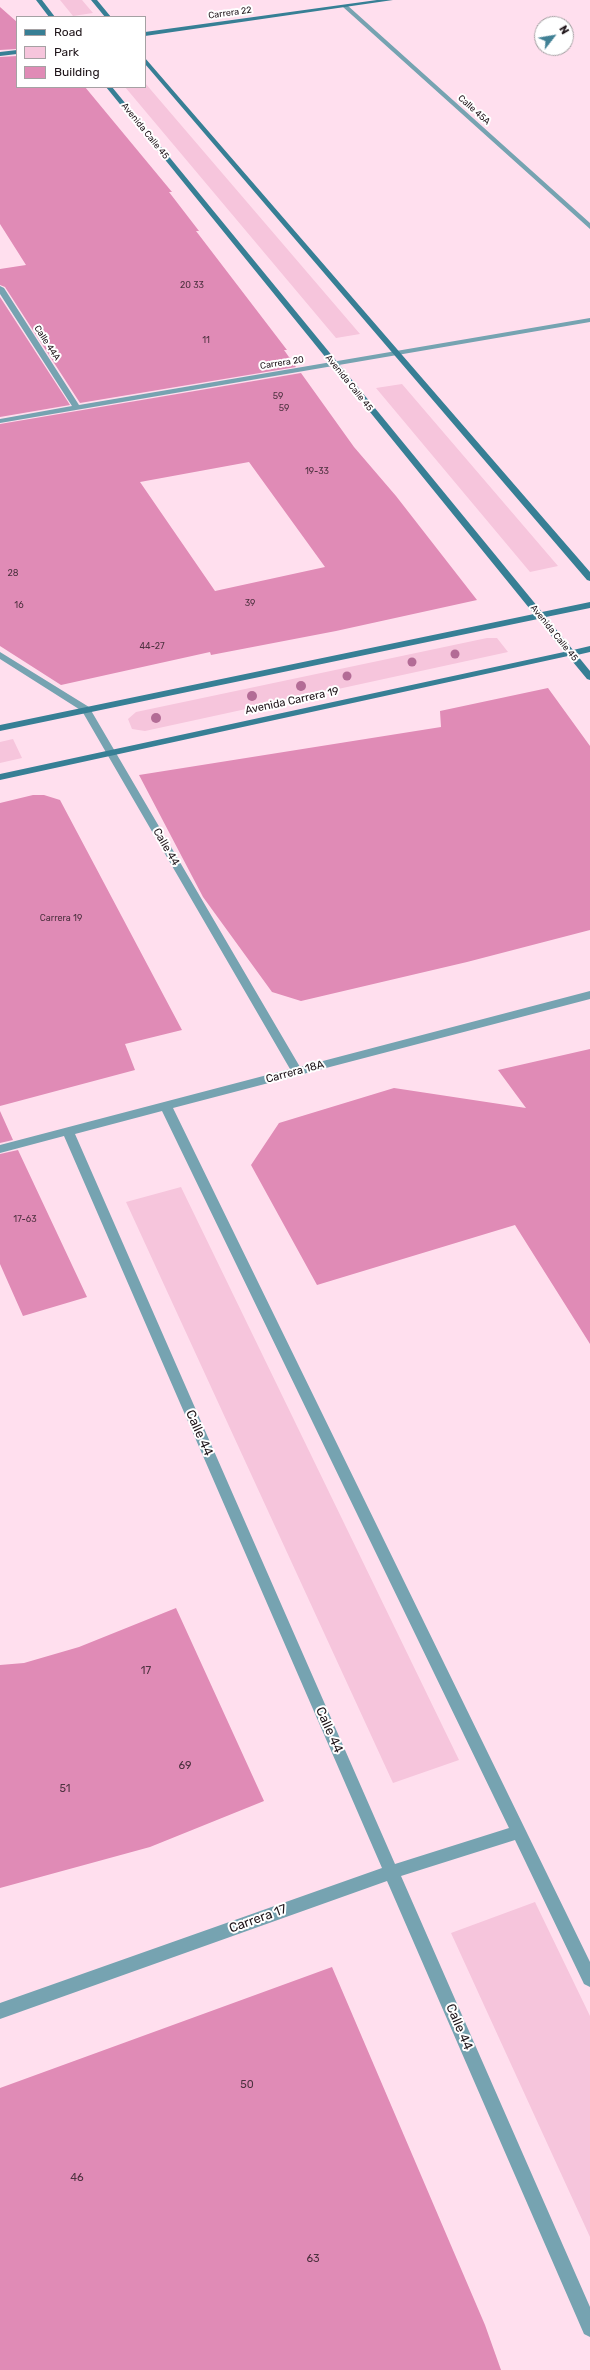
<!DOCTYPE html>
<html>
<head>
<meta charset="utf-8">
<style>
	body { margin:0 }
	#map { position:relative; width:590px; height:2370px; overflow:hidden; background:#ffdfee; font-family:Rubik,sans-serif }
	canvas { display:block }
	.legend { position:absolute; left:16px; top:16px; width:130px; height:72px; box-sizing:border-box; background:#fff; border:1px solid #a5a1a3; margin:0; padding:5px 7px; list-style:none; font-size:12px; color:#1e1419 }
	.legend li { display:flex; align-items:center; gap:8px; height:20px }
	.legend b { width:20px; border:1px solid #a5a1a3 }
	.north { position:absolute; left:534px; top:16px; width:40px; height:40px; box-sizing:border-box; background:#fff; border:1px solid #a5a1a3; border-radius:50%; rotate:59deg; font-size:11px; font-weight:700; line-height:16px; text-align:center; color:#1e1419 }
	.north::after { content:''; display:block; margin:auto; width:14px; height:18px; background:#418195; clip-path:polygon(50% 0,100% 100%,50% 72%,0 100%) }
</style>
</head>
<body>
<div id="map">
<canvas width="590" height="2370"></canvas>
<ul class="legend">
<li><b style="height:5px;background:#377f95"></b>Road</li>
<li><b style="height:11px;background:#f6c5dc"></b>Park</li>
<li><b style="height:11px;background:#e08bb6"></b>Building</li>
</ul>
<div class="north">N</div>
</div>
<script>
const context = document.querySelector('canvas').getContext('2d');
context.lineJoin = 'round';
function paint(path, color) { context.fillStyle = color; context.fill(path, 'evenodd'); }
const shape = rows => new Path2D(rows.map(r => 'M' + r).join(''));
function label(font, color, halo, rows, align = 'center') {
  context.font = font + ' Rubik,sans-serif'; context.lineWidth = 4; context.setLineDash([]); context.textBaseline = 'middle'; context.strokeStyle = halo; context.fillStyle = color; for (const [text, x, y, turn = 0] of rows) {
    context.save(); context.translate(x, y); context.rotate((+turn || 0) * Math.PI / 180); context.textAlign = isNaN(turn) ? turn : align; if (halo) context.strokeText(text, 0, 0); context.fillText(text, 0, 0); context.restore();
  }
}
paint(shape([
	[60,0,82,0,93,13,73,16],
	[145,83,360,334,336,338,125,87,145,87],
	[402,384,558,566,530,572,376,388],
	[487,638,497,638,508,652,145,731,132,729,128,719,136,712],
	[13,739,22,758,0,763,0,742],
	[181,1187,459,1760,393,1783,126,1202],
	[535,1902,590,2016,590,2237,451,1933]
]), '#f6c5dc');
paint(shape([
	[0,7,17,22,17,49,0,50],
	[17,56,17,87,85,87,172,192,169,192,199,231,196,231,287,350,284,350,296,367,80,403,5,287,0,285,0,269,26,265,0,224,0,57],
	[0,297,70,405,0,417],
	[301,373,354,447,396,496,477,600,336,631,211,655,210,652,61,685,0,646,0,424],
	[249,462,325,567,215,591,140,482],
	[548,688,590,746,590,930,467,962,301,1001,272,992,203,897,139,775,441,727,440,711],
	[33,795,44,795,60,800,182,1030,125,1044,135,1070,0,1106,0,803],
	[590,1049,590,1344,515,1225,317,1285,251,1165,279,1123,394,1088,526,1108,498,1070],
	[0,1111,13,1140,0,1143],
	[18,1150,87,1297,23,1316,0,1264,0,1154],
	[176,1608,264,1801,150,1847,0,1888,0,1665,24,1663,79,1647],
	[332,1967,485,2325,501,2370,0,2370,0,2088]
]), '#e08bb6');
paint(shape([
	[343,5,347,5,590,223,590,229,343,7,343,5],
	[0,286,4,288,79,405,590,318,590,322,0,423,0,419,72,406,0,294,0,286],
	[0,652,89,707,300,1067,590,991,590,999,173,1108,590,1962,590,1987,584,1984,515,1840,401,1876,590,2307,590,2337,584,2334,387,1881,0,2019,0,2003,382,1868,64,1136,0,1153,0,1145,290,1069,82,711,0,659,0,652],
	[162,1111,509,1828,395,1864,75,1134,162,1111]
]), '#76a3b1');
paint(shape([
	[36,0,42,0,55,17,49,17,36,0],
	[91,0,97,0,111,17,105,17,91,0],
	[377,0,393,0,145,36,145,32,377,0],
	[17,50,17,54,0,56,0,52,17,50],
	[145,58,590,572,590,581,587,580,145,64,145,58],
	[106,87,112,87,542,612,590,602,590,608,546,617,573,650,590,646,590,652,577,655,590,671,590,680,587,679,568,656,0,780,0,774,564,652,538,619,0,731,0,725,534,614,106,87]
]), '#377f95');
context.fillStyle = '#b36c96';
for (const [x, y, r] of [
	[455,654,4.5],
	[412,662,4.5],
	[347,676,4.5],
	[301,686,5],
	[252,696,5],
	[156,718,5]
]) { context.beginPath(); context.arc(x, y, r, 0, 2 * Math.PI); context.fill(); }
label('9px', '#1e1419', '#fff', [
	["Carrera 22",230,13,-8],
	["Calle 45A",474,110,42],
	["Avenida Calle 45",145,131,51],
	["Calle 44A",47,343,57],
	["Carrera 20",282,363,-9],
	["Avenida Calle 45",349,383,51],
	["Avenida Calle 45",554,633,51]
]);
label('9px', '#4e3240', null, [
	["20 33",192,285],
	["11",206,340],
	["59",278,396],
	["59",284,408],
	["19-33",317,471],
	["28",13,573],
	["39",250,603],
	["16",19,605],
	["44-27",152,646],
	["Carrera 19",61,918],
	["17-63",25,1219]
]);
label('11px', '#1e1419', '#fff', [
	["Avenida Carrera 19",292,701,-12],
	["Calle 44",166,847,60],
	["Carrera 18A",295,1072,-15]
]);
label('11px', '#4e3240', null, [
	["17",146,1671],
	["69",185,1766],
	["51",65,1789],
	["50",247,2085],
	["46",77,2178],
	["63",313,2259]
]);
label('13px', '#1e1419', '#fff', [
	["Calle 44",199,1433,66],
	["Calle 44",329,1730,66],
	["Carrera 17",258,1919,-20],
	["Calle 44",459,2027,67]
]);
</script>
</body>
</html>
